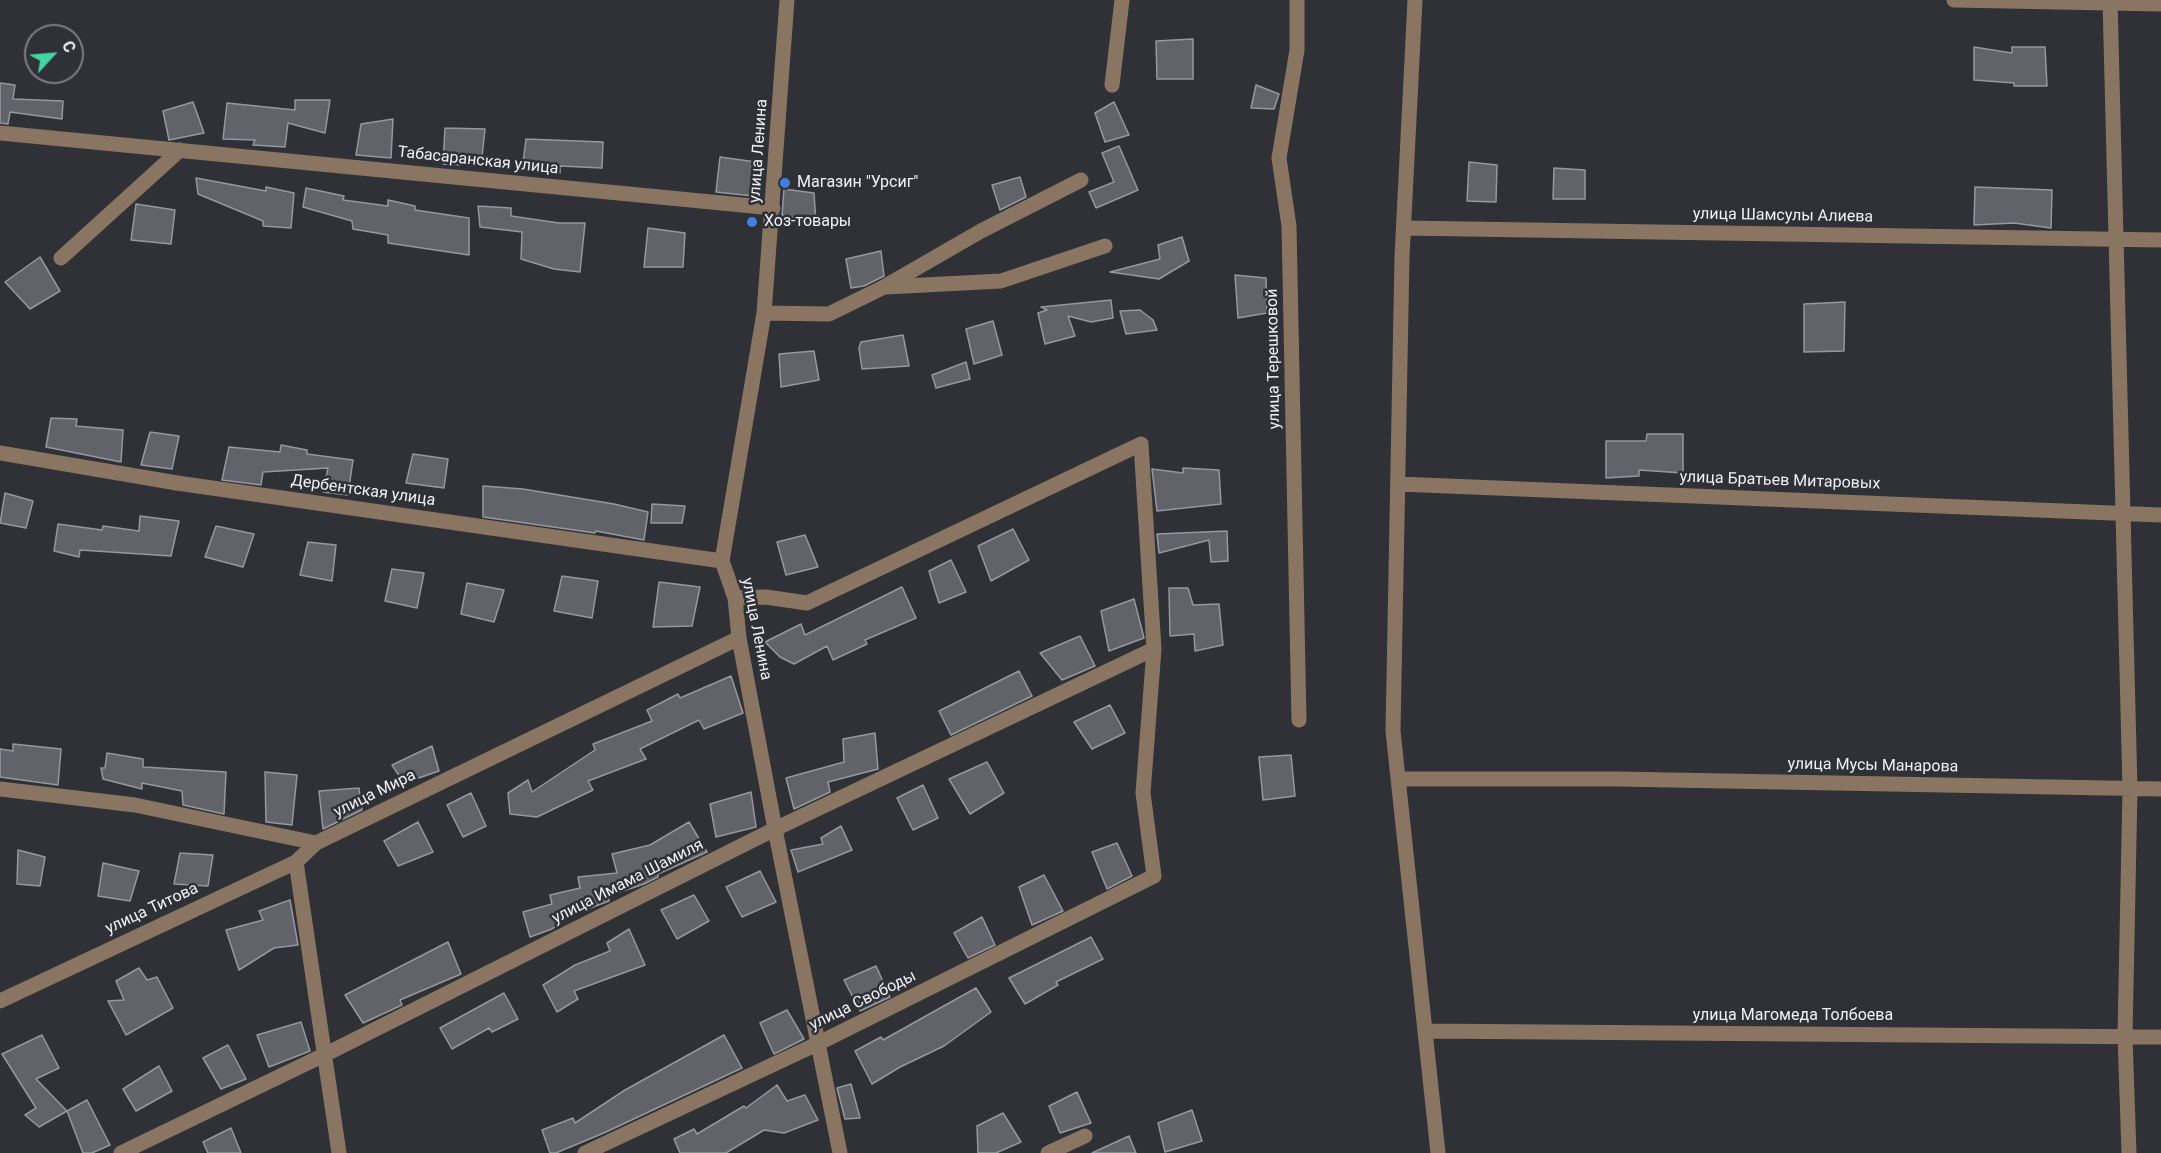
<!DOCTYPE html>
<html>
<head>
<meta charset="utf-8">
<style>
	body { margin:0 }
	#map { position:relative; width:2161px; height:1153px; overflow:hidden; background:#2f3137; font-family:Roboto,sans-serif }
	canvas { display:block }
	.north { position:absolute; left:24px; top:24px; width:60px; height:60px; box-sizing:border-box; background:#2f3137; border:2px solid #7c7e83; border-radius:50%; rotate:64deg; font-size:16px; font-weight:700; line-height:24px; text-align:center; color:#f0f1f5 }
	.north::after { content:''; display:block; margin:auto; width:21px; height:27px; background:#42d4a1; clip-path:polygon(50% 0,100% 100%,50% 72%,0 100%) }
</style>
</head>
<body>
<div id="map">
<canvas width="2161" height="1153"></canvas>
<div class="north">С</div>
</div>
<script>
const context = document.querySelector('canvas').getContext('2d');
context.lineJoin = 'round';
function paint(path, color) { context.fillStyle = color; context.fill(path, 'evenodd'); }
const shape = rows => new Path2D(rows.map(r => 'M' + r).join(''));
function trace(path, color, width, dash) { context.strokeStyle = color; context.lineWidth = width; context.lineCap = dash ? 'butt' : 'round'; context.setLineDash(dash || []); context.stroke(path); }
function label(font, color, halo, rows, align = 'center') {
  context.font = font + ' Roboto,sans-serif'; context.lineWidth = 5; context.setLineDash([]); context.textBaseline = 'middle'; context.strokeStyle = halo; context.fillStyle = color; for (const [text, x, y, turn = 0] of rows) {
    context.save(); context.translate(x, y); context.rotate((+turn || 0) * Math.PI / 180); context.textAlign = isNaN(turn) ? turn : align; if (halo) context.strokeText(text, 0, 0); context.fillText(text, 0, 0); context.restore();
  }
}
const building = shape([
	[1193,39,1193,79,1157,79,1156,41,1193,39],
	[1974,47,2012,53,2012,47,2045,47,2047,86,2014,86,2014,83,1974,80,1974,47],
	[0,83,15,85,13,99,63,101,62,119,10,112,8,124,0,123,0,83],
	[1256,85,1279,94,1274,109,1251,108,1256,85],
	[295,100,330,100,325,133,288,123,285,147,253,145,255,140,223,139,227,103,295,110,295,100],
	[193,102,204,133,169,140,163,111,193,102],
	[1114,102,1129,135,1105,142,1095,113,1114,102],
	[393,119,391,158,356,155,361,124,393,119],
	[445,128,485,129,481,166,443,164,445,128],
	[526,139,603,142,602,168,560,166,560,173,522,170,526,139],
	[1119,146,1138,190,1096,208,1089,192,1114,182,1102,153,1119,146],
	[720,157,756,162,753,196,716,192,720,157],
	[1469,162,1497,165,1496,202,1467,201,1469,162],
	[1554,168,1585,170,1585,199,1553,199,1554,168],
	[1020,177,1026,197,1000,210,992,185,1020,177],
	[196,178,266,191,266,187,294,193,291,228,263,226,263,221,198,194,196,178],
	[1975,187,2052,190,2051,228,2014,223,1974,225,1975,187],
	[306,188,344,196,343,200,388,206,388,200,415,206,415,210,469,218,469,255,388,243,388,235,353,229,352,221,303,207,306,188],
	[784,189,814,193,816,223,782,215,784,189],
	[136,204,175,210,171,244,131,240,136,204],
	[478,206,511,208,511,216,559,223,585,223,580,272,554,269,521,259,522,232,480,227,478,206],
	[648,228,685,233,683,267,644,267,648,228],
	[1182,237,1189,261,1159,279,1110,272,1160,259,1158,245,1182,237],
	[881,251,884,276,864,286,851,288,846,259,881,251],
	[40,257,60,291,30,309,5,282,40,257],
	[1235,275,1266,278,1267,313,1238,318,1235,275],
	[1111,300,1113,318,1091,322,1068,316,1075,336,1045,344,1038,313,1047,310,1041,307,1111,300],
	[1845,302,1844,351,1804,352,1804,304,1845,302],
	[1140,310,1153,320,1157,330,1126,334,1120,311,1140,310],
	[993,321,1002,355,974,364,966,329,993,321],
	[903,335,909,366,862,369,859,348,861,342,903,335],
	[814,351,819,380,781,387,779,354,814,351],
	[966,362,970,379,936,388,932,375,966,362],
	[51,418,77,419,76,426,123,430,121,462,46,447,51,418],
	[150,432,179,436,172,469,141,465,150,432],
	[1647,434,1683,434,1683,473,1639,470,1639,476,1606,478,1606,441,1646,441,1647,434],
	[281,445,307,450,307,454,353,460,348,495,323,492,328,468,263,472,261,485,222,480,229,447,280,452,281,445],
	[413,454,448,459,444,488,406,483,413,454],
	[1183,468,1219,470,1221,504,1157,511,1152,469,1183,473,1183,468],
	[483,486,523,489,614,504,648,512,644,540,596,531,595,533,483,517,483,486],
	[5,493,33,501,26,528,0,523,5,493],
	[652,504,685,506,682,523,651,523,652,504],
	[140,516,179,521,171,556,80,550,79,557,54,551,58,524,102,530,103,526,139,531,140,516],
	[216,526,254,534,243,567,205,557,216,526],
	[1013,529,1029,560,991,581,978,546,1013,529],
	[1227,531,1228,561,1211,562,1209,540,1159,553,1157,534,1227,531],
	[805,535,818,567,786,575,777,542,805,535],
	[308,542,336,545,332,581,300,575,308,542],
	[951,560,966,592,939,603,929,571,951,560],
	[392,569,424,573,417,608,385,601,392,569],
	[562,576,598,581,592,618,554,611,562,576],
	[659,582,700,587,692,626,653,627,659,582],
	[467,583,504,590,494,622,461,614,467,583],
	[902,587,916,618,865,640,867,644,833,660,827,646,794,664,780,657,765,642,801,624,805,635,902,587],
	[1169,588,1188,588,1193,605,1219,604,1223,645,1195,651,1194,634,1170,636,1169,588],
	[1134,599,1144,638,1109,651,1101,611,1134,599],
	[1080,636,1095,666,1062,680,1040,653,1080,636],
	[1019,671,1032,696,951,735,939,711,1019,671],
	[731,676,743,713,704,729,699,720,640,749,646,759,588,781,593,790,537,817,510,814,508,793,528,780,532,792,595,750,593,744,652,721,647,710,678,694,680,698,731,676],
	[1110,705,1125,733,1092,749,1074,722,1110,705],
	[875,733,878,769,828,782,830,792,794,809,786,778,844,762,843,739,875,733],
	[13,744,61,749,58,785,0,777,0,749,13,751,13,744],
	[432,746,439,771,404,783,392,765,432,746],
	[107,753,143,759,143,767,226,772,224,814,183,805,182,791,142,783,142,789,103,779,101,768,105,768,107,753],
	[1291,755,1295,796,1263,800,1259,757,1291,755],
	[987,762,1004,793,970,814,949,779,987,762],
	[265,772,297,775,292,825,266,822,265,772],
	[923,785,938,818,913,830,897,798,923,785],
	[359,788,362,810,323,829,319,791,359,788],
	[751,792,756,827,716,837,710,804,751,792],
	[471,793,486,826,463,837,447,805,471,793],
	[418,822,433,852,398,866,384,841,418,822],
	[689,822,707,852,658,874,658,877,644,884,608,896,609,901,569,916,552,929,530,937,523,912,552,904,550,895,580,888,578,877,617,873,612,854,650,845,689,822],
	[841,826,852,850,798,872,791,850,823,844,821,838,841,826],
	[1117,843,1132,876,1107,889,1092,852,1117,843],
	[18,850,45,857,40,886,17,884,18,850],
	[180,853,213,855,208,886,174,884,180,853],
	[103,863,139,871,130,901,98,896,103,863],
	[760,871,776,902,742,917,726,887,760,871],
	[1044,875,1063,911,1032,925,1019,887,1044,875],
	[694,895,709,921,677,939,661,910,694,895],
	[290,900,298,945,274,948,239,970,226,930,263,920,259,911,290,900],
	[982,917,995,945,968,958,954,933,982,917],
	[629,929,645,965,574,991,578,999,557,1012,543,985,575,965,610,951,607,943,629,929],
	[1091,937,1103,959,1056,982,1058,985,1025,1004,1009,978,1091,937],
	[448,942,461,974,400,1000,402,1005,363,1023,345,995,448,942],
	[876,966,890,997,860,1011,844,980,876,966],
	[139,968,147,980,157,977,173,1008,126,1035,108,1001,124,1000,116,981,139,968],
	[976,988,991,1012,944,1046,900,1067,872,1084,855,1051,881,1037,883,1040,976,988],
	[504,993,518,1019,492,1032,489,1028,452,1049,440,1028,504,993],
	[787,1010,804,1039,774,1054,760,1023,787,1010],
	[301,1022,310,1051,269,1067,257,1035,301,1022],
	[42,1035,59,1068,36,1079,67,1111,39,1127,25,1115,36,1108,2,1054,42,1035],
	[724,1035,742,1068,606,1132,556,1153,550,1153,542,1130,573,1118,575,1123,625,1090,724,1035],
	[228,1045,246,1079,221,1089,203,1058,228,1045],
	[159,1066,172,1091,136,1111,123,1089,159,1066],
	[851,1084,860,1118,845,1119,837,1088,851,1084],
	[777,1085,787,1101,805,1095,818,1120,784,1133,764,1130,726,1153,680,1153,674,1139,694,1129,697,1134,744,1106,746,1108,777,1085],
	[1077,1092,1091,1123,1060,1133,1049,1106,1077,1092],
	[87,1100,110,1145,92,1153,83,1153,67,1111,87,1100],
	[1192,1110,1202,1141,1165,1152,1158,1123,1192,1110],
	[1003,1113,1021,1142,996,1153,978,1153,977,1126,1003,1113],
	[231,1128,241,1153,208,1153,203,1142,231,1128],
	[1129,1136,1136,1153,1092,1153,1129,1136]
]);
paint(building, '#616369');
trace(building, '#96989f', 1.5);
trace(shape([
	[787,0,764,313,722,561,735,598,739,638,775,829,840,1153],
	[1297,0,1297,50,1279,158,1289,226,1299,720],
	[1415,0,1402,257,1393,731,1438,1153],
	[1954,0,2161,4],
	[2110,0,2130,789,2125,1036,2129,1153],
	[1112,85,1122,0],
	[0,133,773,208],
	[1404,228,2161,240],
	[61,258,180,150],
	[886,287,1001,281,1105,246],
	[764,313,829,314,882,288,981,231,1081,180],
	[0,453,177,483,722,561],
	[1398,484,2161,515],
	[1398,779,1617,779,2161,789],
	[0,789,135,805,316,843,739,638],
	[296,862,339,1153],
	[0,1001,296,862,316,843],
	[1426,1031,2161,1037],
	[121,1153,326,1054,775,829,1154,649],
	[585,1153,819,1043,1154,876,1143,793,1154,649,1141,444,807,603,766,597,735,598],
	[1048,1153,1085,1136]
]), '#8a7563', 15);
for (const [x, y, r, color] of [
	[785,183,6,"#3f7fe0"],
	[752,222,6,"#3f7fe0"]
]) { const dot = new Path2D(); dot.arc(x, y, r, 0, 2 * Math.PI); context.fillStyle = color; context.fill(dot); trace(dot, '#2f3137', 2); }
label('16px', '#f0f1f5', '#2f3137', [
	["улица Ленина",759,151,-86],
	["Табасаранская улица",478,161,6],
	["улица Шамсулы Алиева",1783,216,1],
	["улица Терешковой",1274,359,-91],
	["улица Братьев Митаровых",1780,481,2],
	["Дербентская улица",363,491,8],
	["улица Ленина",756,629,79],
	["улица Мусы Манарова",1873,766,1],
	["улица Мира",375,794,-26],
	["улица Имама Шамиля",628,882,-27],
	["улица Титова",152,909,-25],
	["улица Свободы",863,1001,-26],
	["улица Магомеда Толбоева",1793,1016]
]);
label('16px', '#f0f1f5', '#2f3137', [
	["Магазин \"Урсиг\"",797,183],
	["Хоз-товары",764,222]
], 'left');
</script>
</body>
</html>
